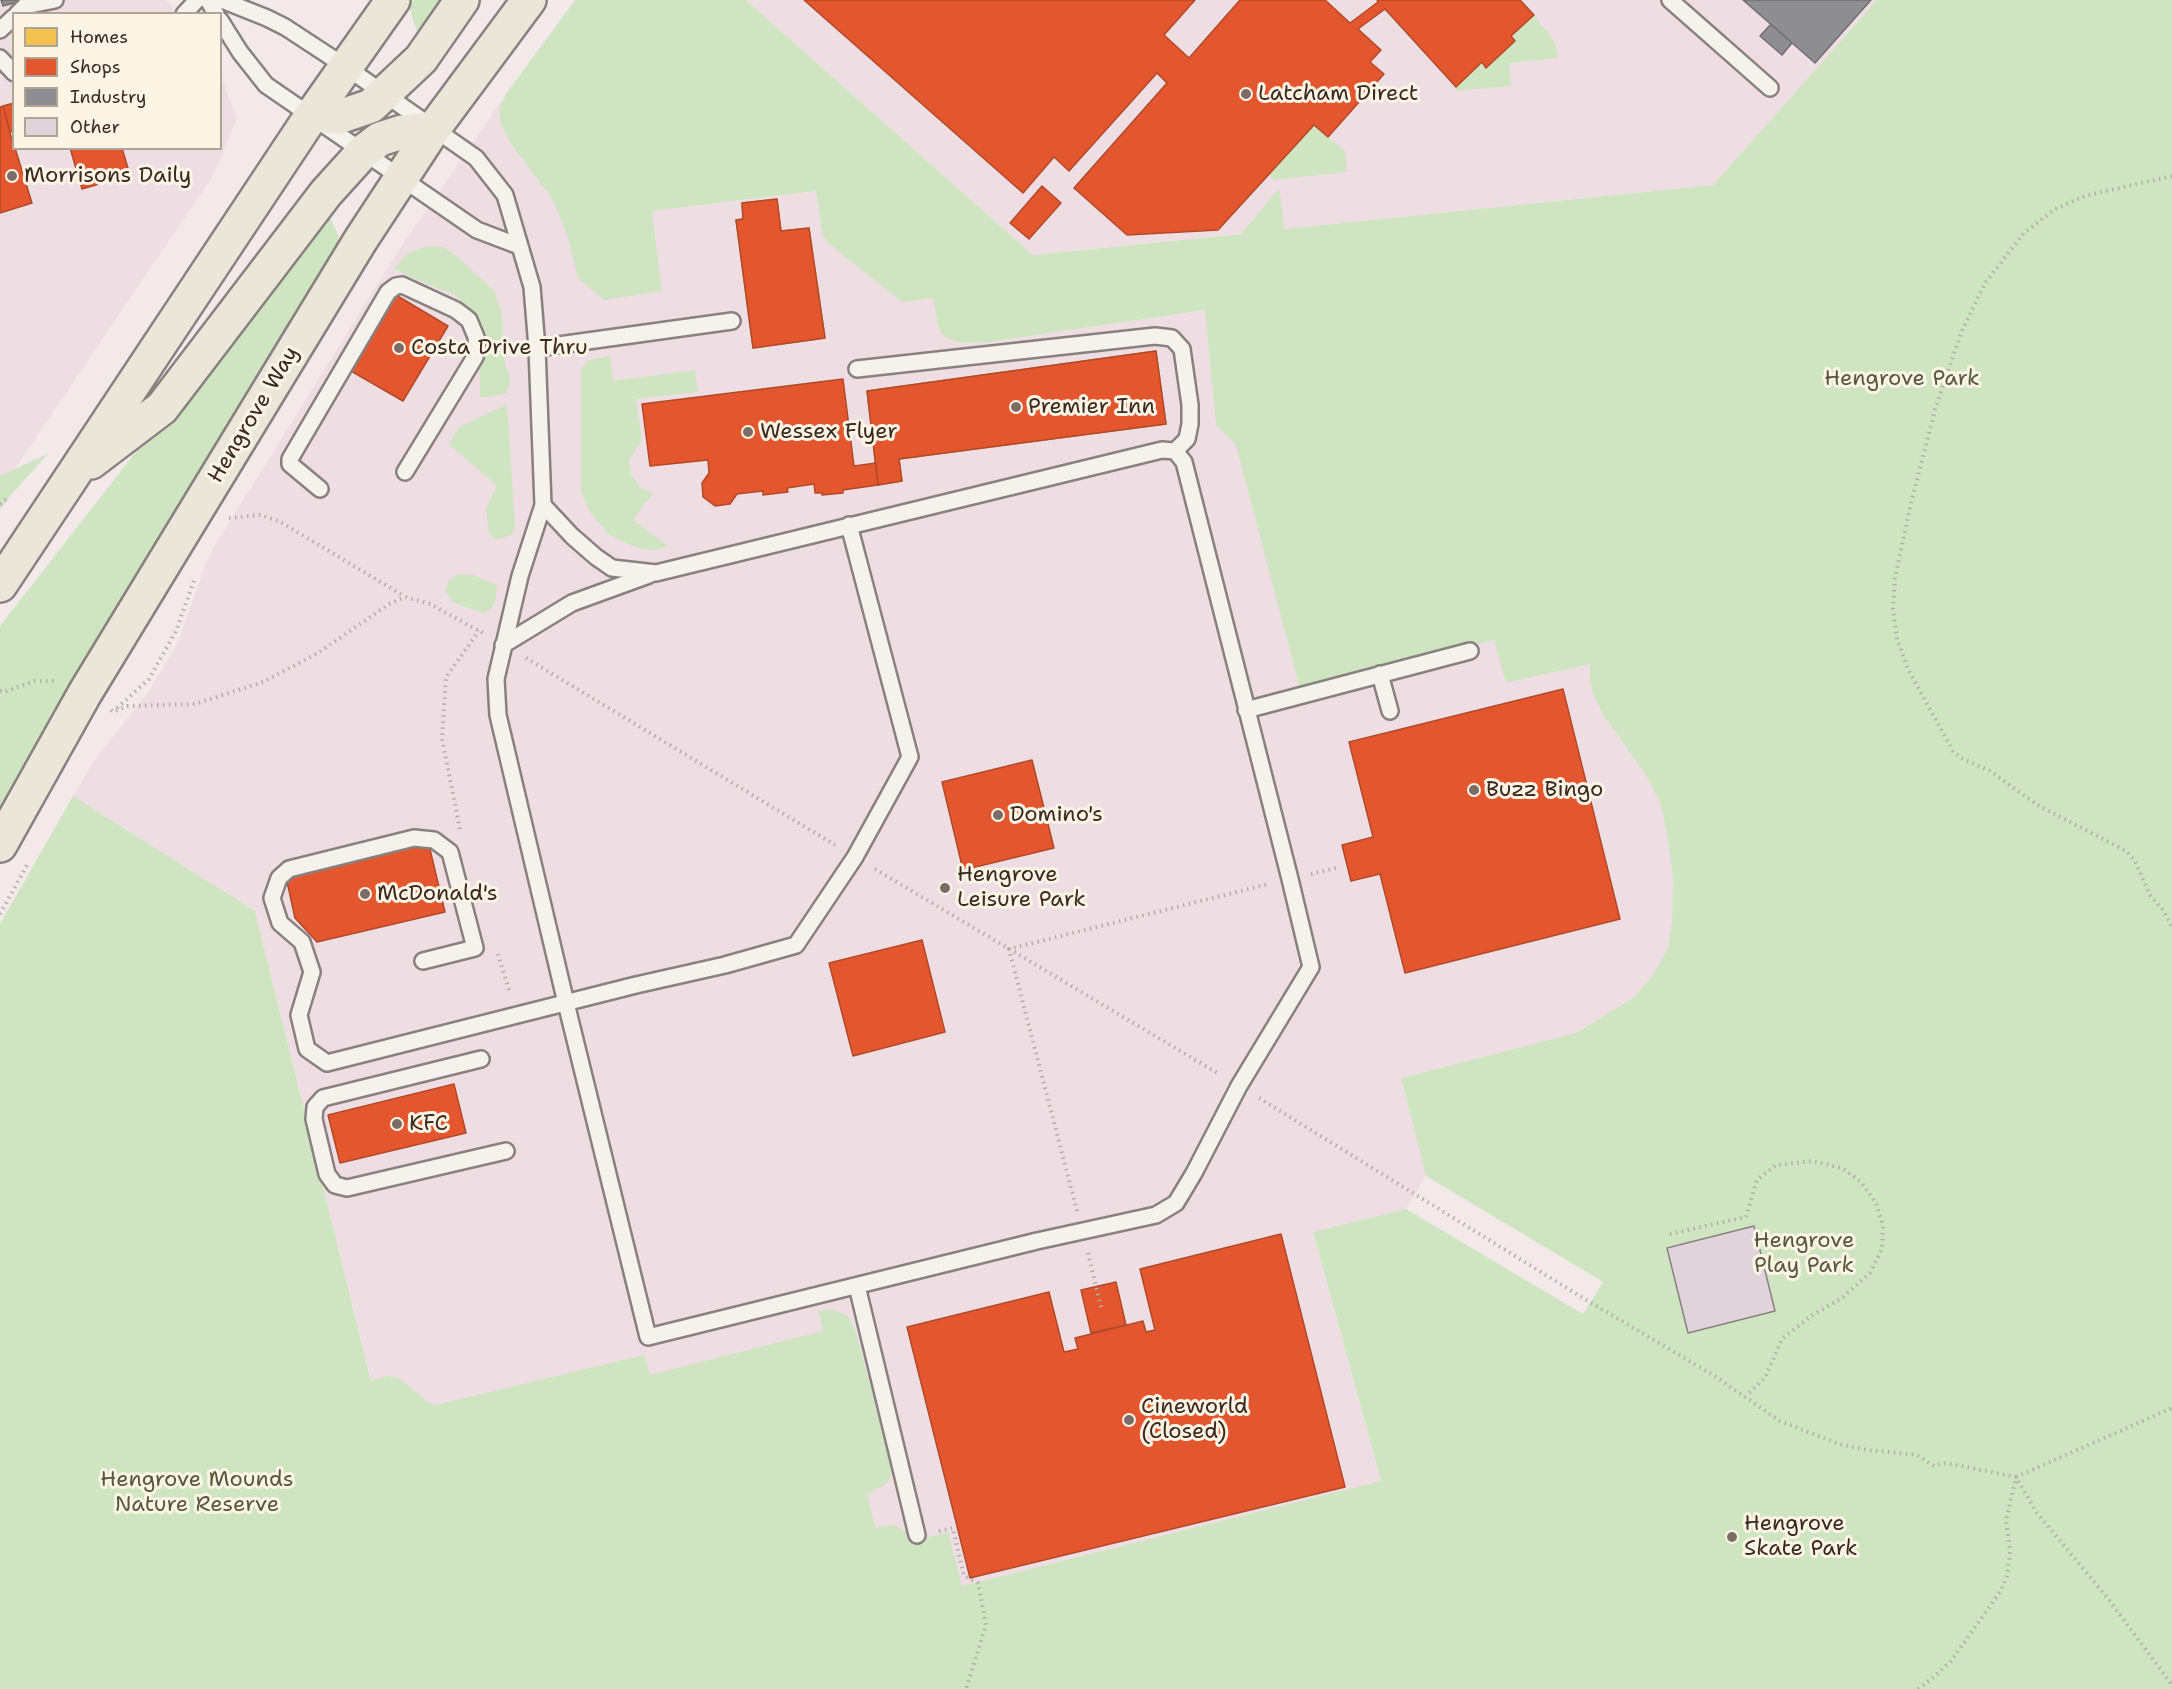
<!DOCTYPE html>
<html>
<head>
<meta charset="utf-8">
<style>
	body { margin:0 }
	#map { position:relative; width:2172px; height:1689px; overflow:hidden; background:#f3e9ea; font-family:"Shantell Sans",sans-serif }
	canvas { display:block }
	.legend { position:absolute; left:12px; top:12px; width:210px; height:138px; box-sizing:border-box; background:#fcf5e5; border:2px solid #afa495; margin:0; padding:8px 10px; list-style:none; font-size:18px; color:#3b2a1e }
	.legend li { display:flex; align-items:center; gap:12px; height:30px }
	.legend b { width:30px; border:2px solid #afa495 }
</style>
</head>
<body>
<div id="map">
<canvas width="2172" height="1689"></canvas>
<ul class="legend">
<li><b style="height:16px;background:#f2c14e"></b>Homes</li>
<li><b style="height:16px;background:#e4572e"></b>Shops</li>
<li><b style="height:16px;background:#8d8d92"></b>Industry</li>
<li><b style="height:16px;background:#e0d3da"></b>Other</li>
</ul>
</div>
<script>
const context = document.querySelector('canvas').getContext('2d');
context.lineJoin = 'round';
function paint(path, color) { context.fillStyle = color; context.fill(path, 'evenodd'); }
const shape = rows => new Path2D(rows.map(r => 'M' + r).join(''));
function trace(path, color, width, dash) { context.strokeStyle = color; context.lineWidth = width; context.lineCap = dash ? 'butt' : 'round'; context.setLineDash(dash || []); context.stroke(path); }
function label(font, color, halo, rows, align = 'center') {
  context.font = font + ' "Shantell Sans",sans-serif'; context.lineWidth = 6; context.setLineDash([]); context.textBaseline = 'middle'; context.strokeStyle = halo; context.fillStyle = color; for (const [text, x, y, turn = 0] of rows) {
    context.save(); context.translate(x, y); context.rotate((+turn || 0) * Math.PI / 180); context.textAlign = isNaN(turn) ? turn : align; if (halo) context.strokeText(text, 0, 0); context.fillText(text, 0, 0); context.restore();
  }
}
paint(shape([
	[0,0,166,0,178,13,14,14,14,148,220,148,221,62,223,82,237,118,214,174,14,470,0,476],
	[746,0,1877,0,1713,185,1033,255],
	[506,94,502,101,538,178,553,200,564,224,573,252,662,291,652,211,817,191,823,236,933,297,938,326,945,337,966,343,989,342,1206,310,1216,425,1236,445,1495,639,1506,683,1590,664,1590,683,1595,698,1602,713,1647,777,1660,803,1667,834,1673,877,1672,920,1668,948,1653,975,1633,998,1576,1033,1401,1078,1426,1176,1406,1209,1313,1233,1394,1529,1231,1576,432,1625,255,911,73,796,93,762,150,690,178,642,207,560,214,547,399,250]
]), '#efdde4');
paint(shape([
	[414,0,446,0,419,38,409,7],
	[575,0,746,0,1033,255,1241,234,1276,192,1280,191,1284,229,1713,185,1877,0,2172,0,2172,1689,0,1689,0,924,73,796,255,911,371,1381,388,1376,399,1378,429,1403,435,1405,644,1355,650,1375,823,1331,819,1311,831,1309,837,1311,849,1317,856,1332,892,1470,891,1477,886,1484,867,1494,875,1527,895,1525,905,1531,910,1542,948,1532,962,1586,1381,1481,1313,1232,1406,1209,1583,1314,1603,1282,1426,1176,1401,1078,1576,1033,1633,998,1653,975,1668,948,1672,920,1673,877,1667,834,1660,803,1647,777,1602,713,1595,698,1590,683,1590,664,1506,683,1494,640,1300,689,1236,445,1216,425,1205,310,989,342,966,343,954,341,945,337,941,332,938,326,933,298,902,302,829,244,823,236,816,191,652,211,662,291,604,300,578,278,568,237,553,200,509,141,500,122,500,106,506,94],
	[1534,15,1555,42,1558,58,1509,63,1511,86,1456,91,1456,87,1482,62,1487,67,1515,41,1511,36],
	[1314,125,1345,151,1347,172,1274,180,1269,175],
	[326,208,340,240,61,700,0,808,0,626],
	[427,246,444,247,461,260,495,292,502,315,504,359,510,379,507,393,492,397,480,397,479,345,474,315,455,295,405,275,394,268,408,253],
	[610,356,613,381,695,370,698,392,636,399,642,440,629,460,631,475,641,488,653,493,633,520,668,546,657,550,644,549,632,546,608,534,591,513,585,502,581,490,581,369,589,360],
	[507,404,515,526,512,535,496,540,489,534,486,508,497,486,449,444,459,427],
	[49,453,9,497,0,510,0,476],
	[457,574,473,575,497,585,496,599,492,608,483,613,452,602,445,590,448,582]
]), '#cfe5c2');
const homes = shape([
	[777,199,781,231,809,228,825,338,753,348,736,220,743,219,742,203,777,199],
	[1156,351,1166,424,899,459,902,481,878,485,867,391,1156,351]
]);
paint(homes, '#f2c14e');
trace(homes, '#bb9440', 1.5);
const shops = shape([
	[804,0,1195,0,1164,35,1189,58,1240,0,1325,0,1350,23,1378,2,1377,0,1520,0,1534,15,1511,36,1515,41,1486,68,1482,62,1456,87,1385,9,1358,29,1381,50,1370,62,1384,74,1328,137,1314,125,1218,230,1127,235,1074,188,1167,83,1157,73,1069,171,1054,157,1023,193,804,0],
	[14,103,14,131,10,132,3,106,14,103],
	[3,106,14,148,15,148,32,203,0,213,0,107,3,106],
	[70,148,122,148,130,175,82,189,70,148],
	[1042,186,1061,203,1029,239,1010,223,1042,186],
	[777,199,781,231,809,228,825,338,753,348,736,220,743,219,742,203,777,199],
	[396,295,448,326,403,401,351,371,396,295],
	[1156,351,1166,424,899,459,902,481,878,485,867,391,1156,351],
	[843,379,854,466,876,463,878,485,843,490,843,493,822,495,822,493,815,493,814,484,787,488,788,492,763,495,763,491,737,494,730,504,715,506,703,497,702,483,709,473,708,460,650,466,642,404,843,379],
	[1563,689,1620,919,1405,973,1380,874,1351,881,1342,845,1373,837,1349,742,1563,689],
	[1032,760,1054,848,963,870,942,782,1032,760],
	[428,841,445,912,317,942,295,918,286,877,428,841],
	[922,940,945,1032,853,1056,829,963,922,940],
	[454,1084,466,1133,340,1163,328,1115,454,1084],
	[1281,1234,1345,1487,970,1578,907,1327,1049,1292,1064,1352,1078,1349,1075,1338,1143,1321,1146,1332,1155,1330,1140,1269,1281,1234],
	[1116,1282,1126,1325,1091,1333,1081,1290,1116,1282]
]);
paint(shops, '#e4572e');
trace(shops, '#b14a29', 1.5);
const industry = shape([
	[1,0,25,0,3,6,1,0],
	[1743,0,1871,0,1815,63,1743,0],
	[1771,24,1792,43,1782,55,1760,36,1771,24]
]);
paint(industry, '#8d8d92');
trace(industry, '#746f6f', 1.5);
const building = shape([
	[1754,1226,1775,1311,1688,1333,1667,1248,1754,1226]
]);
paint(building, '#e0d3da');
trace(building, '#89817f', 1.5);
const lane = shape([
	[208,0,216,14],
	[222,0,267,18,285,27,346,67,476,158,505,195,532,287,537,348,543,505,520,576,496,679,498,715,566,1003,648,1337,1037,1241,1156,1215,1176,1203,1194,1173,1239,1086,1311,967,1290,879,1184,462,1175,451,1162,450,656,573,612,568,596,557,572,536,543,505],
	[1670,0,1770,88],
	[17,14,25,6,55,0],
	[184,14,197,0],
	[220,20,240,52,266,85,477,230,519,246],
	[0,30,14,17],
	[0,58,14,73],
	[537,348,732,321],
	[857,369,1155,336,1172,338,1182,349,1190,405,1190,424,1187,439,1175,451],
	[320,489,290,464,290,459,388,292,396,286,402,285,456,310,469,320,476,337,477,347,475,357,405,472],
	[503,645,572,603,649,575],
	[1380,674,1390,711],
	[1246,710,1470,651],
	[423,961,475,948,450,852,434,840,414,838,289,869,279,878,272,898,280,923,302,942,312,972,299,1015,307,1049,327,1063,636,985,725,965,796,945,855,857,910,757,849,525],
	[481,1059,323,1098,315,1107,314,1119,327,1174,335,1185,347,1188,506,1151],
	[857,1286,917,1535]
]);
const highway = shape([
	[312,115,339,117,371,106,421,59,462,0],
	[91,462,162,408,326,193,364,151,380,139,402,132,434,128],
	[0,585,312,115,393,0],
	[0,845,85,693,360,241,434,128,529,0]
]);
trace(lane, '#89817f', 20);
trace(highway, '#89817f', 38);
trace(shape([
	[2172,176,2085,196,2055,209,2024,233,1985,283,1961,333,1935,410,1911,503,1895,578,1893,609,1897,639,1908,669,1953,751,1961,758,1990,771,2039,806,2126,851,2135,861,2150,895,2163,910,2172,927],
	[0,504,9,497],
	[229,518,260,515,279,521,404,596],
	[526,658,835,845],
	[0,691,4,692,35,681,54,681],
	[117,708,149,679,176,631,195,578],
	[111,710,113,712,127,706,195,704,263,682,318,653,389,604,405,597,430,604,483,633],
	[460,829,442,739,446,677,479,631],
	[875,869,1219,1074],
	[1311,874,1340,867],
	[0,914,27,865],
	[498,954,510,993],
	[1259,1098,1588,1301,1713,1375,1780,1421,1839,1444,1867,1450,1917,1455,1934,1466,1946,1463,2016,1477,2037,1513,2106,1596,2172,1685],
	[1077,1211,1009,949,1269,884],
	[1670,1234,1746,1217,1757,1180,1776,1165,1813,1161,1842,1168,1861,1182,1876,1203,1883,1226,1882,1249,1870,1273,1842,1298,1811,1316,1782,1339,1765,1378,1746,1396],
	[1088,1253,1102,1311],
	[939,1531,953,1528,964,1576,978,1583,986,1625,966,1689],
	[1918,1689,1934,1677,1951,1661,2000,1592,2007,1576,2009,1563,2010,1550,2006,1521,2016,1477,2172,1408]
]), '#b2aea9', 4, [1.5, 4.5]);
trace(lane, '#f5f1ec', 15);
trace(highway, '#ebe6da', 33);
for (const [x, y, r, color] of [
	[1246,94,6,"#7b6d65"],
	[12,176,6,"#7b6d65"],
	[399,348,6,"#7b6d65"],
	[1016,407,6,"#7b6d65"],
	[748,432,6,"#7b6d65"],
	[1474,790,6,"#7b6d65"],
	[998,815,6,"#7b6d65"],
	[945,888,6,"#7b6d65"],
	[365,894,6,"#7b6d65"],
	[397,1124,6,"#7b6d65"],
	[1129,1420,6,"#7b6d65"],
	[1732,1537,6,"#7b6d65"]
]) { const dot = new Path2D(); dot.arc(x, y, r, 0, 2 * Math.PI); context.fillStyle = color; context.fill(dot); trace(dot, '#fcf5e5', 2); }
label('22px', '#3b2a1e', '#fcf5e5', [
	["Latcham Direct",1258,94],
	["Morrisons Daily",24,176],
	["Costa Drive Thru",411,348],
	["Premier Inn",1028,407],
	["Wessex Flyer",760,432],
	["Buzz Bingo",1486,790],
	["Domino's",1010,815],
	["Hengrove",957,875],
	["Leisure Park",957,900],
	["McDonald's",377,894],
	["KFC",409,1124],
	["Cineworld",1141,1407],
	["(Closed)",1141,1432],
	["Hengrove",1744,1524],
	["Skate Park",1744,1549]
], 'left');
label('22px', '#58583f', '#fcf5e5', [
	["Hengrove Park",1902,379],
	["Hengrove",1804,1241],
	["Play Park",1804,1266],
	["Hengrove Mounds",197,1480],
	["Nature Reserve",197,1505]
]);
label('22px', '#3b2a1e', '#fcf5e5', [
	["Hengrove Way",254,415,-59]
]);
</script>
</body>
</html>
